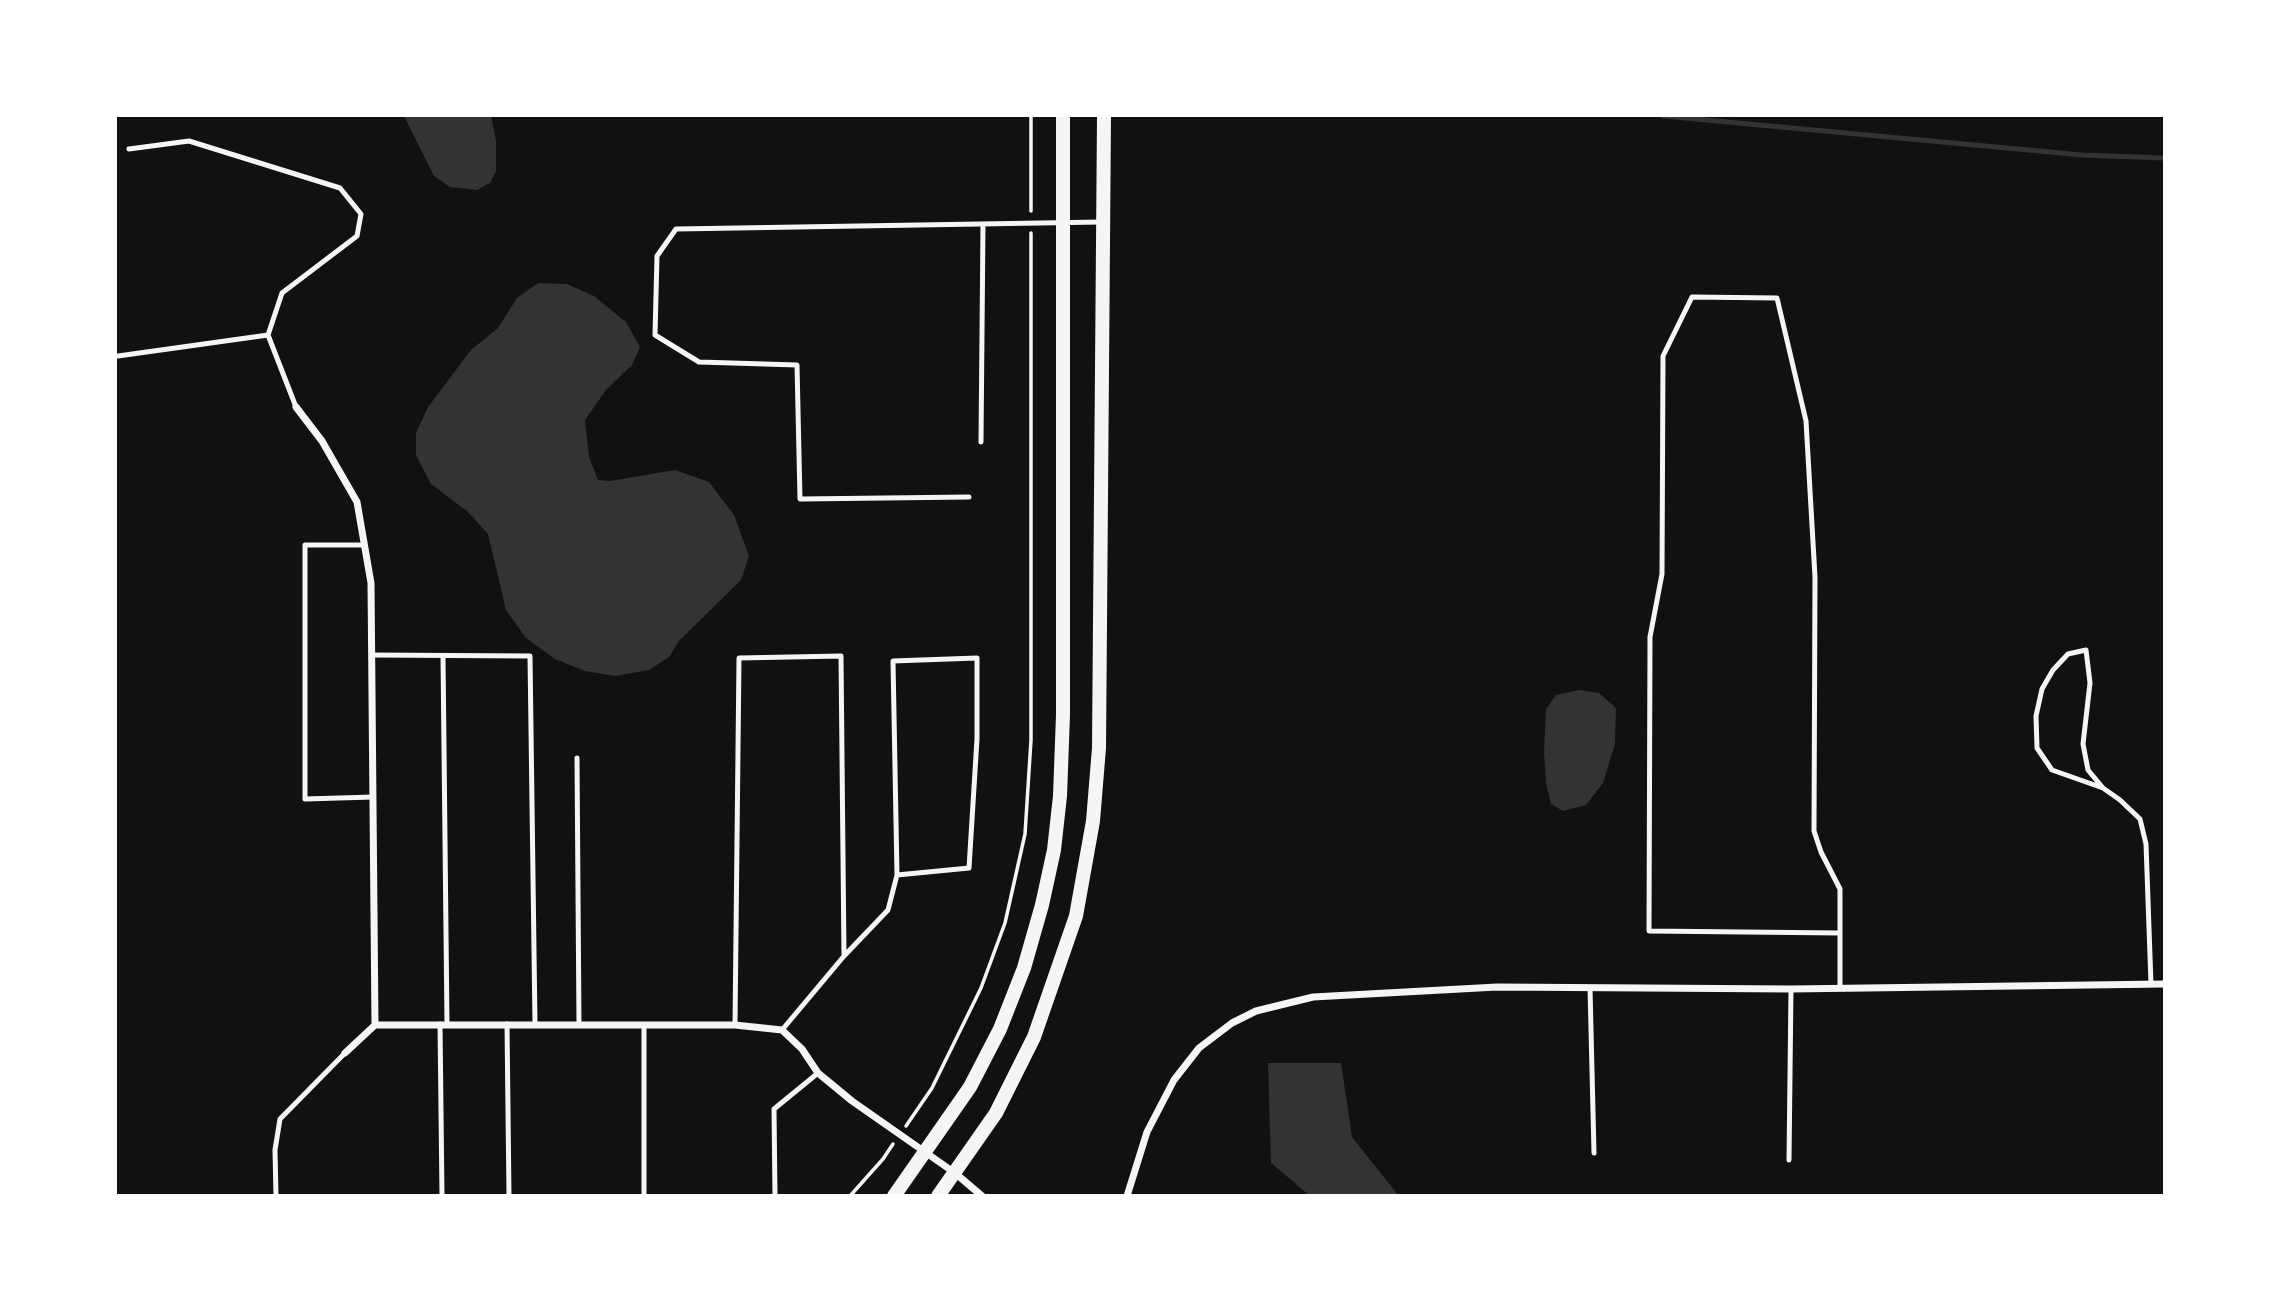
<!DOCTYPE html>
<html>
<head>
<meta charset="utf-8">
<style>
	body { margin:0 }
	#map { position:relative; width:2280px; height:1311px; overflow:hidden; background:#111; font-family:Barlow,sans-serif }
	canvas { display:block }
	.frame { position:absolute; inset:0; border:117px solid #fff; pointer-events:none }
</style>
</head>
<body>
<div id="map">
<canvas width="2280" height="1311"></canvas>
<div class="frame"></div>
</div>
<script>
const context = document.querySelector('canvas').getContext('2d');
context.lineJoin = 'round';
function paint(path, color) { context.fillStyle = color; context.fill(path, 'evenodd'); }
const shape = rows => new Path2D(rows.map(r => 'M' + r).join(''));
function trace(path, color, width, dash) { context.strokeStyle = color; context.lineWidth = width; context.lineCap = dash ? 'butt' : 'round'; context.setLineDash(dash || []); context.stroke(path); }
paint(shape([
	[404,116,491,116,496,140,496,171,490,183,477,190,450,187,434,176],
	[538,283,567,284,594,296,626,322,640,347,632,365,606,390,585,420,589,457,598,480,610,481,675,470,709,482,734,515,749,556,741,580,679,641,669,657,649,670,615,676,585,671,555,659,526,638,506,610,488,534,468,512,431,484,416,455,416,433,428,407,471,350,498,328,517,298],
	[1579,690,1599,693,1616,708,1615,744,1603,783,1586,805,1563,811,1551,804,1546,783,1544,753,1546,709,1556,695],
	[1268,1063,1341,1063,1352,1137,1398,1195,1309,1195,1271,1163]
]), '#333');
trace(shape([
	[1663,116,2082,155,2164,158]
]), '#333', 5);
trace(shape([
	[1031,116,1031,211],
	[906,1126,932,1088,981,988,1005,923,1025,834,1031,740,1031,233],
	[850,1196,883,1159,893,1144]
]), '#f5f5f5', 3.5);
trace(shape([
	[129,149,189,141,340,188,361,214,357,236,282,293,268,335],
	[118,356,268,335,296,407],
	[981,442,983,224],
	[969,497,800,499,797,365,699,362,655,335,657,256,676,229,1101,222],
	[364,545,305,545,305,799,373,797],
	[372,655,530,656,535,1024],
	[443,656,447,1024],
	[577,758,579,1025],
	[2103,788,2052,770,2037,748,2036,716,2042,689,2053,670,2068,654,2086,650,2090,683,2083,744,2088,770,2103,788,2120,800,2140,819,2146,844,2151,984],
	[1840,933,1649,931,1650,637,1662,574,1663,356,1692,297,1777,298,1806,421,1815,577,1814,831,1821,852,1840,889,1840,988],
	[1590,988,1594,1153],
	[440,1024,442,1196],
	[507,1024,509,1196],
	[644,1025,644,1196],
	[735,1025,739,658,841,656,844,956],
	[782,1030,844,956,888,910,897,875,969,868,977,739,977,658,893,661,897,875],
	[1789,1160,1791,989],
	[276,1196,275,1150,280,1119,345,1053],
	[775,1196,774,1109,818,1073]
]), '#f5f5f5', 5);
trace(shape([
	[296,407,322,441,357,502,371,583,375,1025],
	[345,1053,375,1025,735,1025,782,1030,802,1049,818,1073,852,1101,955,1173,982,1196],
	[1127,1196,1147,1132,1174,1080,1199,1048,1232,1023,1256,1011,1313,997,1497,987,1791,989,2164,984]
]), '#f5f5f5', 7);
trace(shape([
	[894,1196,970,1087,1000,1029,1024,968,1042,905,1054,850,1060,796,1063,715,1063,116],
	[938,1196,996,1113,1034,1037,1076,916,1093,821,1099,748,1104,116]
]), '#f5f5f5', 14);
</script>
</body>
</html>
